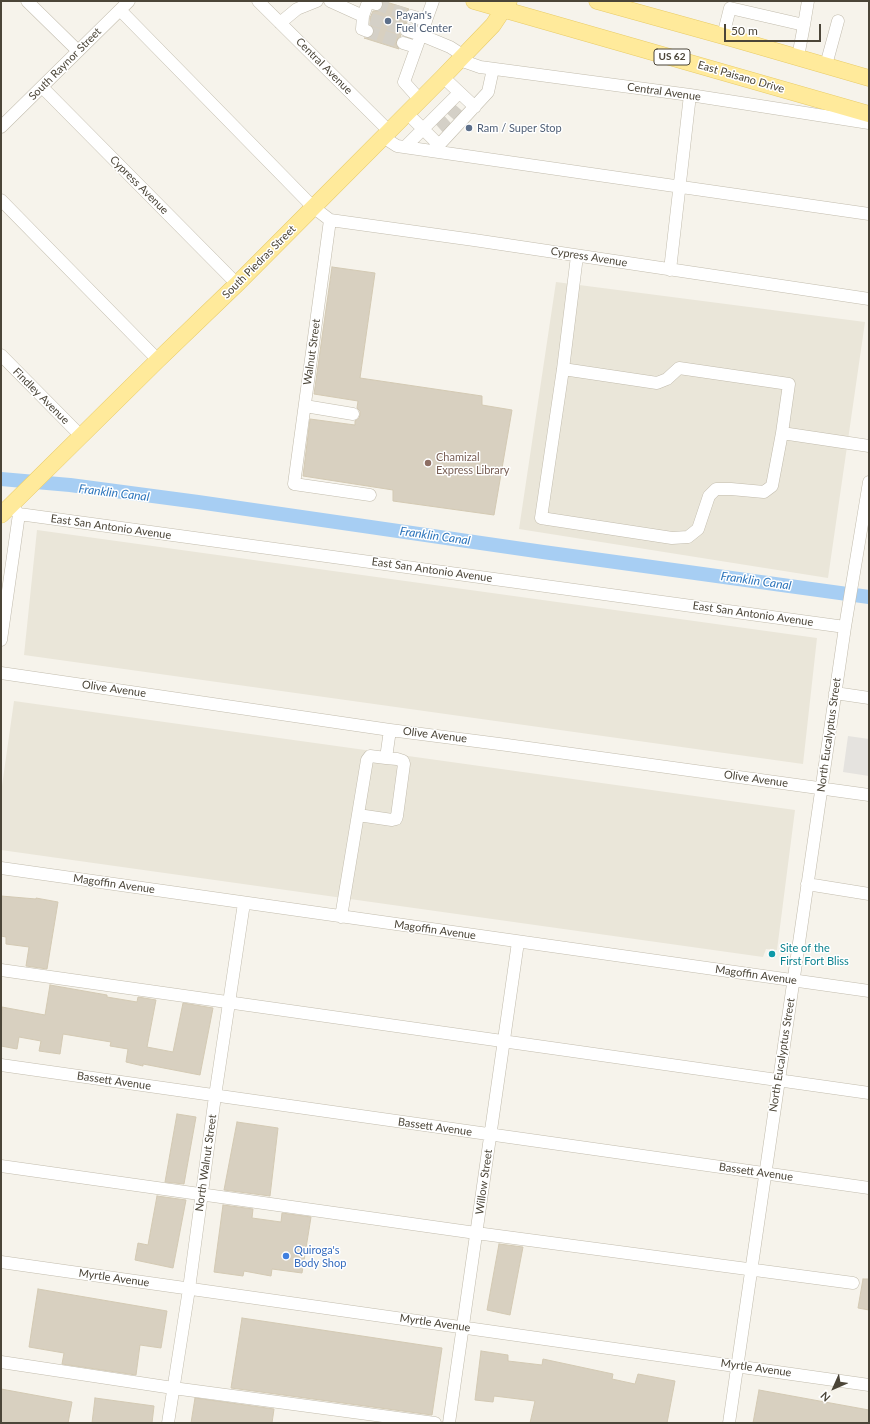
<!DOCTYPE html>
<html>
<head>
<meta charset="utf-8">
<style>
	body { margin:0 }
	#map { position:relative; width:870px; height:1424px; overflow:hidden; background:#f6f3eb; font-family:Lato,sans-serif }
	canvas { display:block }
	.frame { position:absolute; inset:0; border:2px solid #4b4538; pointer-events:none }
	.north { position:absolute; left:814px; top:1368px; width:40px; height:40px; -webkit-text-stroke:3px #fff; paint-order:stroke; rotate:225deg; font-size:11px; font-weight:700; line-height:16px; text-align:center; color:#4b4538 }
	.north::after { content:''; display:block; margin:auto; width:14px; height:18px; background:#4b4538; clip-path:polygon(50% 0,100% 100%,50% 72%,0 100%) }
	.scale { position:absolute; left:724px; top:24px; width:97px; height:18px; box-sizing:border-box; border:2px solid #4b4538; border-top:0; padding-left:5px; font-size:12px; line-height:14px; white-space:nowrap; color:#4b4538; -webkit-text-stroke:3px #fff; paint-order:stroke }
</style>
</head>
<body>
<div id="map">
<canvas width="870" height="1424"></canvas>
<div class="frame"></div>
<div class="north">N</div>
<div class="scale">50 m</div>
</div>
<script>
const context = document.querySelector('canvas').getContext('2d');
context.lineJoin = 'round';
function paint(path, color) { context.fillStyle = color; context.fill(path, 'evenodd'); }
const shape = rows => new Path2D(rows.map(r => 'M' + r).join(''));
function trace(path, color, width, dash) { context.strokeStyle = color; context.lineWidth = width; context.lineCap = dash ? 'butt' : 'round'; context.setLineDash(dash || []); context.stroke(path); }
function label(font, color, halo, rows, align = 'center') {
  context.font = font + ' Lato,sans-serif'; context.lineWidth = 3; context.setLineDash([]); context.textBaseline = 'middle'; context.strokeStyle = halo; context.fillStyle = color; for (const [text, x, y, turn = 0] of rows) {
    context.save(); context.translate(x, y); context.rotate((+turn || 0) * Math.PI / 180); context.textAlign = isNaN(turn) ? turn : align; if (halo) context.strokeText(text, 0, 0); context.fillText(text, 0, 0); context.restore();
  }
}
paint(shape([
	[556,282,865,322,828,578,519,529],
	[37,530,817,638,803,764,24,655],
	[14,701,795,810,777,950,766,949,763,957,1,850,1,793]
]), '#eae6d9');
paint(shape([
	[848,736,869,739,869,776,843,772]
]), '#e5e3df');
trace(shape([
	[1,479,70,485,198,502,543,552,869,597]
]), '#a7cef3', 14);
const building = shape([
	[383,1,409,9,404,14,404,18,407,23,401,24,399,28,399,32,401,36,398,38,396,44,399,49,364,38,368,38,374,34,374,30,370,24,370,18,373,11,378,11,382,9,383,5,383,1],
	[332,267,375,273,360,378,482,396,482,405,512,410,494,515,393,501,393,490,303,476,310,419,355,425,355,421,359,418,360,415,360,411,357,408,358,401,314,394,332,267],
	[1,896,36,899,36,898,58,902,47,969,26,966,29,947,6,944,6,937,1,936,1,896],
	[50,985,107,995,107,997,137,1002,138,997,156,1000,147,1047,173,1052,183,1003,213,1008,200,1075,143,1064,143,1066,126,1062,128,1049,110,1046,111,1042,63,1034,60,1054,39,1051,41,1041,19,1037,17,1049,1,1046,2,1007,45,1015,50,985],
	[177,1114,196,1117,184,1184,165,1182,177,1114],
	[237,1122,278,1128,270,1196,224,1190,237,1122],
	[157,1196,186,1200,173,1268,135,1260,138,1243,148,1245,157,1196],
	[223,1205,253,1209,252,1218,281,1222,282,1213,311,1217,302,1273,272,1269,271,1276,244,1271,243,1276,214,1272,223,1205],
	[499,1244,523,1247,510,1315,487,1310,499,1244],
	[863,1279,869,1279,869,1310,858,1308,863,1279],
	[38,1289,167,1311,161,1348,140,1345,136,1375,62,1364,64,1353,29,1347,38,1289],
	[242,1318,442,1348,432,1415,231,1388,242,1318],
	[481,1351,508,1355,508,1361,542,1365,543,1359,613,1374,612,1379,635,1384,638,1374,675,1381,667,1423,530,1423,535,1401,494,1396,493,1402,475,1400,481,1351],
	[1,1389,72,1402,68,1423,1,1423,1,1389],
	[759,1390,869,1410,869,1423,753,1423,759,1390],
	[95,1398,154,1406,152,1423,92,1423,95,1398],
	[195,1398,274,1409,272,1423,191,1423,195,1398]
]);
paint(building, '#d8d0c0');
trace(building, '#d3c9b3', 1);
trace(shape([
	[376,4,411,16],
	[371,19,406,30],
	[367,31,403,43],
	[451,109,460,117],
	[440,120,448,129]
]), '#d4d0c7', 12, [12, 6]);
const minor = shape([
	[27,1,78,51],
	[258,1,389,131],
	[330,1,363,16],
	[120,10,313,207,330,220,474,240,869,299],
	[411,16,426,21],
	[280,23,297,9,317,1],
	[804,25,808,1],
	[406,30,421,35,450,47,464,56],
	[367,31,362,29,363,16,368,2,376,4],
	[723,36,730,8,804,25,798,57],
	[403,43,416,47],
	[460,60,480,67,690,95,869,123],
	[826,65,838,21],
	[443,77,475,107],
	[42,87,237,284],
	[420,100,404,82,433,1],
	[407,113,439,145],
	[1,127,129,1],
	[383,137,397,146,869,214],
	[405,147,459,93],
	[438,151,439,145,488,92,493,69],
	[1,200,158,360],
	[330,220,294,484,370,495],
	[577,256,563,369,541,518,672,538,688,537,698,529,709,496,716,489,731,489,764,492,772,486,782,433],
	[670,270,690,95],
	[1,355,81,436],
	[563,369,657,383,667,379,679,368,789,384,782,433,869,446],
	[305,406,353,414],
	[19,514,845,627],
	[1,640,19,514,13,508],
	[1,673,390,730,507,745,869,795],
	[835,693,869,698],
	[358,815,392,820,396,819,397,816,404,764,403,761,397,759,386,758],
	[1,868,869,991],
	[807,884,869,894],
	[341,917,367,760,370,756,386,758,390,730],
	[1,970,869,1093],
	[1,1065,869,1188],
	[1,1166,476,1233,853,1283],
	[1,1262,869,1385],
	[1,1362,173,1388,435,1423],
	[168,1423,189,1289,215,1096,244,903],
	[449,1423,518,942],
	[729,1423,845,627,869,482]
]);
const major = shape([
	[474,1,869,114],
	[597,1,734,39,869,78],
	[1,515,158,360,237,284,443,77,493,25,509,1]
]);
trace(minor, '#c2bcad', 13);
trace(major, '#e8cb67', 17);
trace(minor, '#fff', 12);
trace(major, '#ffea9b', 16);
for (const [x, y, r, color] of [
	[388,21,4,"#5c6f8a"],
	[469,128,4,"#5c6f8a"],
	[428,463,4,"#8d6e63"],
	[772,954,4,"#0f9aa8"],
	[286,1256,4,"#3f7fe0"]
]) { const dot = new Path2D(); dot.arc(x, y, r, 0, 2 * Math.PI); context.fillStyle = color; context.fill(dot); trace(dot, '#fff', 1.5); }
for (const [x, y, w] of [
	[672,57,36]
]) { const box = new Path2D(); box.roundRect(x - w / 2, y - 8, w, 16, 3); context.fillStyle = '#fff'; context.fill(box); trace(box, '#4b4538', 1); }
label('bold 10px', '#4b4538', null, [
	["US 62",672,57]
]);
label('11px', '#4e5e75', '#fff', [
	["Payan's",396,15],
	["Fuel Center",396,28],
	["Ram / Super Stop",477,128]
], 'left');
label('11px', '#4b4538', '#fff', [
	["South Raynor Street",65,64,-45],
	["Central Avenue",324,66,45],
	["East Paisano Drive",741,77,16],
	["Central Avenue",664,92,8],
	["Cypress Avenue",139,185,45],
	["Cypress Avenue",589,257,9],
	["South Piedras Street",259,262,-45],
	["Walnut Street",312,352,-82],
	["Findley Avenue",41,396,45],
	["East San Antonio Avenue",111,527,8],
	["East San Antonio Avenue",432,570,8],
	["East San Antonio Avenue",753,614,8],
	["Olive Avenue",114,689,8],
	["Olive Avenue",435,735,7],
	["North Eucalyptus Street",829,735,-82],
	["Olive Avenue",756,779,8],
	["Magoffin Avenue",114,884,8],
	["Magoffin Avenue",435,930,8],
	["Magoffin Avenue",756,975,8],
	["North Eucalyptus Street",782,1055,-81],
	["Bassett Avenue",114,1081,8],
	["Bassett Avenue",435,1127,8],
	["North Walnut Street",206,1163,-82],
	["Bassett Avenue",756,1172,8],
	["Willow Street",484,1182,-82],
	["Myrtle Avenue",114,1278,8],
	["Myrtle Avenue",435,1323,8],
	["Myrtle Avenue",756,1368,8]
]);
label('11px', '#785e54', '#fff', [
	["Chamizal",436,457],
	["Express Library",436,470]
], 'left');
label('11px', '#0d838f', '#fff', [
	["Site of the",780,948],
	["First Fort Bliss",780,961]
], 'left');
label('11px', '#366cbe', '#fff', [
	["Quiroga's",294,1250],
	["Body Shop",294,1263]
], 'left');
label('italic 12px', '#2c75bc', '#fff', [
	["Franklin Canal",114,493,7],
	["Franklin Canal",435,536,8],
	["Franklin Canal",756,581,8]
]);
</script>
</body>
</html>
